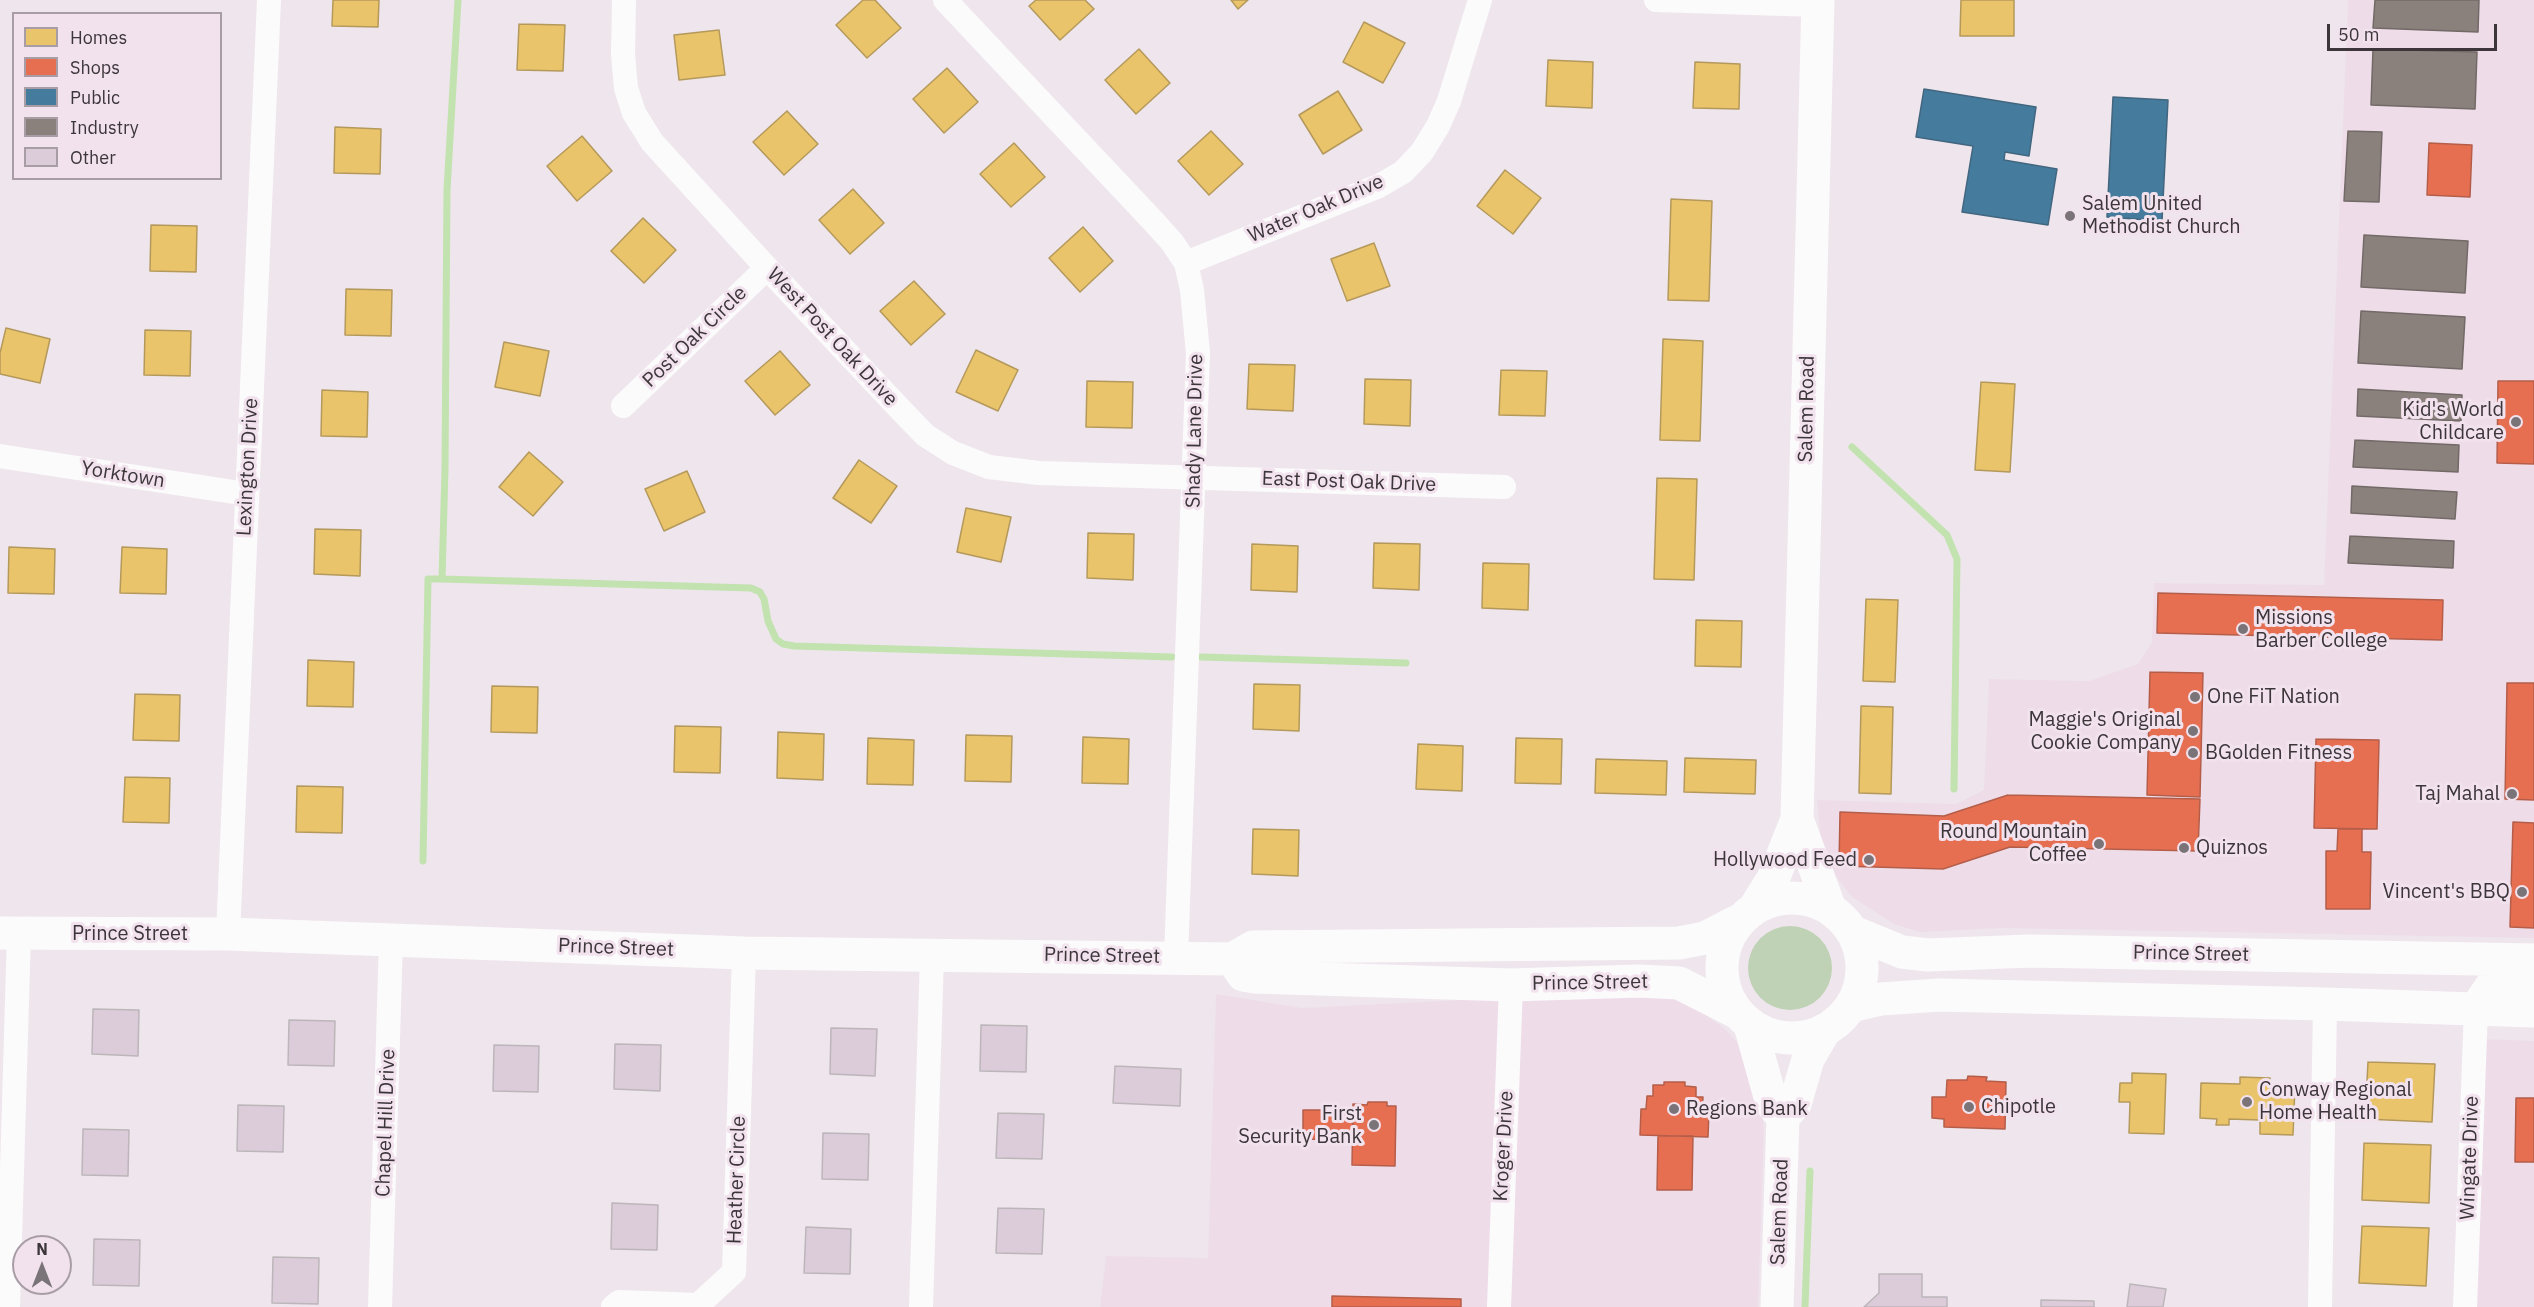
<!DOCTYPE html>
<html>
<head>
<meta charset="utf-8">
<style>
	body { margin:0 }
	#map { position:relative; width:2534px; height:1307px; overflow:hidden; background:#eee6ec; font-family:"IBM Plex Sans",sans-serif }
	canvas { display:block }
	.legend { position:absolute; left:12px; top:12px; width:210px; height:168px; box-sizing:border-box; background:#f2e2ed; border:2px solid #a99da5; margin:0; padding:8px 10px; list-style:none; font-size:18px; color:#3c363a }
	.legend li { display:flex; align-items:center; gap:12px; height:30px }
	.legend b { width:30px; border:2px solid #a99da5 }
	.north { position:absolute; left:12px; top:1235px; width:60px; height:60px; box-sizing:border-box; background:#f2e2ed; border:2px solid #a99da5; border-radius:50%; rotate:0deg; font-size:16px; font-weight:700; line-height:24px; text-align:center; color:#3c363a }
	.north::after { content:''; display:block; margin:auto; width:21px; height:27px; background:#7a7478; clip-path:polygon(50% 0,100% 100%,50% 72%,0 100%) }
	.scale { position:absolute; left:2327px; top:24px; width:170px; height:27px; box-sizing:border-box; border:3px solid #3c363a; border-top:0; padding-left:8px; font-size:18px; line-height:21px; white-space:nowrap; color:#3c363a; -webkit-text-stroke:4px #f2e2ed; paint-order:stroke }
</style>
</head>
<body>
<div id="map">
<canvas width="2534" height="1307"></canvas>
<ul class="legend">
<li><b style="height:16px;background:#e9c46a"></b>Homes</li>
<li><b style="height:16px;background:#e76f51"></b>Shops</li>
<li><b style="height:16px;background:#457b9d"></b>Public</li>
<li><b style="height:16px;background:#8a817c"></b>Industry</li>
<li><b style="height:16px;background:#dccbd8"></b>Other</li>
</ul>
<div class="north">N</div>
<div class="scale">50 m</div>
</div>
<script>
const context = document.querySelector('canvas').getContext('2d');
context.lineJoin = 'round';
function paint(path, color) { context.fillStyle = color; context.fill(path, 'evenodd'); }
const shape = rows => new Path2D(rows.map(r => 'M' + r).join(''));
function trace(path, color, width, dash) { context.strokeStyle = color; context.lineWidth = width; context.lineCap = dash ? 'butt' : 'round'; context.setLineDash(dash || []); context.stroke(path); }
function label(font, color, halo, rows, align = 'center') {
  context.font = font + ' "IBM Plex Sans",sans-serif'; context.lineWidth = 6; context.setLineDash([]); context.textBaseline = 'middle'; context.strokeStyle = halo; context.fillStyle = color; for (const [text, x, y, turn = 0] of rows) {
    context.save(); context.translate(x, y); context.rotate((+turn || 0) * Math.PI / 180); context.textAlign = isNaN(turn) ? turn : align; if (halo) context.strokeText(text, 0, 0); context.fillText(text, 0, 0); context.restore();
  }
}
paint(shape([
	[2348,0,2534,0,2534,938,2003,928,1920,932,1894,924,1852,897,1823,860,1817,800,1956,804,1984,790,1989,679,2089,681,2138,664,2152,642,2154,583,2324,585],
	[1216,994,1302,1008,1480,999,1648,996,1669,997,1698,1009,1725,1029,1745,1051,1761,1100,1764,1133,1758,1307,1100,1307,1106,1256,1208,1258],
	[2485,1039,2534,1041,2534,1307,2475,1307]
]), '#eedde9');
paint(shape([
	'1748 968a42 42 0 1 1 84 0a42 42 0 1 1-84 0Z'
]), '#c0d2b6');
const homes = shape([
	[333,0,379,0,378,27,332,26,333,0],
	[863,0,875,0,901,28,867,58,836,25,863,0],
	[1036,0,1085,0,1094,9,1060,40,1029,6,1036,0],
	[1231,0,1248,0,1238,9,1231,0],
	[1961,0,2014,0,2014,36,1960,36,1961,0],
	[1364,22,1405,43,1383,83,1343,62,1364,22],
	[519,24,565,25,563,71,517,70,519,24],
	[719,30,725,75,679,80,674,35,719,30],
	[1139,49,1170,83,1136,114,1105,80,1139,49],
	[1548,60,1593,62,1592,108,1546,106,1548,60],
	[1695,62,1740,64,1739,109,1693,108,1695,62],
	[947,68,978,102,944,133,913,99,947,68],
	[1338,91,1362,130,1323,154,1299,115,1338,91],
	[787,111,818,144,784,175,753,142,787,111],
	[335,127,381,129,380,174,334,173,335,127],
	[1211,131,1243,164,1209,195,1178,161,1211,131],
	[582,136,612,171,577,201,547,166,582,136],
	[1014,143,1045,177,1011,207,980,174,1014,143],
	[1505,170,1541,198,1513,234,1477,206,1505,170],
	[853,189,884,223,850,254,819,220,853,189],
	[1671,199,1712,201,1709,301,1668,300,1671,199],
	[643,218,676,250,644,283,611,251,643,218],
	[151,225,197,226,196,272,150,271,151,225],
	[1083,227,1113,261,1080,292,1049,258,1083,227],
	[1374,243,1390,286,1347,301,1331,259,1374,243],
	[914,281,945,314,911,345,880,311,914,281],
	[346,289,392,290,391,336,345,335,346,289],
	[6,328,50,339,40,383,0,374,0,353,6,328],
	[145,330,191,331,190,376,144,375,145,330],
	[1663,339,1703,341,1700,441,1660,440,1663,339],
	[504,342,549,351,540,396,495,387,504,342],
	[976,350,1018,370,998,411,956,392,976,350],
	[780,351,810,385,775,415,745,381,780,351],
	[1249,364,1295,365,1293,411,1247,409,1249,364],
	[1501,370,1547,371,1545,416,1499,415,1501,370],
	[1365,379,1411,380,1410,426,1364,424,1365,379],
	[1087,381,1133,382,1132,428,1086,427,1087,381],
	[1981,382,2015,384,2010,472,1975,470,1981,382],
	[322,390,368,392,367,437,321,436,322,390],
	[529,452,563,482,533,516,499,487,529,452],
	[859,460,897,486,871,523,833,498,859,460],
	[687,471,705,512,664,531,645,489,687,471],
	[1657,478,1697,479,1694,580,1654,579,1657,478],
	[966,508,1011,517,1001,562,957,552,966,508],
	[315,529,361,530,360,576,314,574,315,529],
	[1088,533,1134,534,1133,580,1087,578,1088,533],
	[1374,543,1420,544,1419,590,1373,588,1374,543],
	[1252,544,1298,546,1297,592,1251,590,1252,544],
	[9,547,55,549,54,594,8,593,9,547],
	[122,547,167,549,166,594,120,593,122,547],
	[1483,563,1529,564,1528,610,1482,608,1483,563],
	[1866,599,1898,600,1895,682,1863,681,1866,599],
	[1696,620,1742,621,1741,667,1695,666,1696,620],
	[308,660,354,662,353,707,307,706,308,660],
	[1254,684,1300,685,1299,731,1253,729,1254,684],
	[492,686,538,687,537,733,491,732,492,686],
	[135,694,180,695,179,741,133,740,135,694],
	[1861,706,1893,707,1891,794,1859,793,1861,706],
	[675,726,721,727,720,773,674,772,675,726],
	[778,732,824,734,823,780,777,778,778,732],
	[966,735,1012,736,1011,782,965,781,966,735],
	[1083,737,1129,739,1128,784,1082,783,1083,737],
	[868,738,914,740,913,785,867,784,868,738],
	[1516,738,1562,739,1561,784,1515,783,1516,738],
	[1418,744,1463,746,1462,791,1416,789,1418,744],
	[1685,758,1756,760,1755,794,1684,792,1685,758],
	[1596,759,1667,761,1666,795,1595,793,1596,759],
	[125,777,170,778,169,823,123,822,125,777],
	[297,786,343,787,342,833,296,832,297,786],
	[1253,829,1299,830,1298,876,1252,874,1253,829],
	[2368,1062,2435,1064,2432,1122,2365,1119,2368,1062],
	[2132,1073,2166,1074,2164,1134,2129,1133,2130,1102,2119,1102,2120,1083,2132,1083,2132,1073],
	[2240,1077,2270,1078,2270,1085,2295,1086,2293,1135,2260,1134,2260,1120,2229,1119,2229,1125,2216,1125,2217,1119,2200,1118,2201,1083,2240,1084,2240,1077],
	[2364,1143,2431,1145,2429,1203,2362,1200,2364,1143],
	[2362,1226,2429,1228,2426,1286,2359,1283,2362,1226]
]);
paint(homes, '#e9c46a');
trace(homes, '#b5995c', 1.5);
const shops = shape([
	[2429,143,2472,145,2470,197,2427,195,2429,143],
	[2498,381,2534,381,2534,464,2497,463,2498,381],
	[2158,593,2443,600,2442,640,2157,633,2158,593],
	[2150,672,2203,673,2200,797,2147,795,2150,672],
	[2507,683,2534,683,2534,800,2505,799,2507,683],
	[2316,739,2379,740,2377,829,2314,828,2316,739],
	[2008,795,2200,799,2198,851,2010,847,1943,869,1839,866,1840,812,1944,816,2008,795],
	[2513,822,2534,823,2534,928,2510,927,2513,822],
	[2338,829,2362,829,2362,852,2371,852,2370,909,2326,909,2326,851,2337,851,2338,829],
	[1968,1076,1987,1077,1986,1081,2006,1082,2005,1129,1944,1127,1944,1119,1932,1118,1932,1097,1946,1097,1947,1080,1967,1080,1968,1076],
	[1664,1082,1685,1082,1685,1086,1696,1087,1696,1097,1703,1097,1702,1111,1709,1111,1708,1137,1640,1135,1641,1109,1646,1109,1647,1096,1653,1096,1653,1085,1664,1085,1664,1082],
	[2516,1098,2534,1098,2534,1162,2515,1162,2516,1098],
	[1368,1102,1387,1102,1387,1106,1396,1106,1395,1166,1352,1165,1353,1104,1367,1105,1368,1102],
	[1303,1110,1353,1110,1353,1140,1303,1139,1303,1110],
	[1658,1136,1693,1136,1692,1190,1657,1190,1658,1136],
	[1332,1296,1461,1299,1461,1307,1332,1307,1332,1296]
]);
paint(shops, '#e76f51');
trace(shops, '#b45e4a', 1.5);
const public = shape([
	[1924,89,2036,107,2029,156,2005,152,2004,160,2057,169,2048,225,1962,212,1973,146,1916,137,1924,89],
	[2113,97,2168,100,2162,221,2107,217,2113,97]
]);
paint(public, '#457b9d');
trace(public, '#42667f', 1.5);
const industry = shape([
	[2375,0,2479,0,2478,32,2373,28,2375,0],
	[2373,49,2477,52,2475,109,2371,105,2373,49],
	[2348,131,2382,132,2379,202,2344,201,2348,131],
	[2364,235,2468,241,2465,293,2361,287,2364,235],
	[2361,311,2465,317,2462,369,2358,363,2361,311],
	[2358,389,2462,395,2461,421,2357,416,2358,389],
	[2355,440,2459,445,2458,472,2353,467,2355,440],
	[2352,486,2457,492,2455,519,2351,513,2352,486],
	[2350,536,2454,541,2453,568,2348,563,2350,536]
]);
paint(industry, '#8a817c');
trace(industry, '#736a68', 1.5);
trace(shape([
	[1852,447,1947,535,1957,559,1954,789],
	[442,579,751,588,760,592,764,599,768,621,776,639,783,644,794,646,1172,657],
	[1201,657,1406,663],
	[423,861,428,579,442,579,445,469,447,190,458,0],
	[1805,1307,1810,1171]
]), '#c2e2b0', 7);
const building = shape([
	[93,1009,139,1010,138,1056,92,1054,93,1009],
	[289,1020,335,1021,334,1066,288,1065,289,1020],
	[981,1025,1027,1026,1026,1072,980,1071,981,1025],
	[831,1028,877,1029,875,1076,830,1074,831,1028],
	[615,1044,661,1045,660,1091,614,1089,615,1044],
	[494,1045,539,1046,538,1092,493,1091,494,1045],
	[1115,1066,1181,1069,1180,1106,1113,1103,1115,1066],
	[238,1105,284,1106,283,1152,237,1151,238,1105],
	[998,1113,1044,1114,1042,1159,996,1158,998,1113],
	[83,1129,129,1130,128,1176,82,1175,83,1129],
	[823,1133,869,1134,868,1180,822,1179,823,1133],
	[612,1203,658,1205,657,1250,611,1249,612,1203],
	[998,1208,1044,1209,1042,1254,996,1253,998,1208],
	[806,1227,851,1229,850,1274,804,1273,806,1227],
	[94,1239,140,1240,139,1286,93,1285,94,1239],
	[273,1257,319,1258,318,1304,272,1303,273,1257],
	[1879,1274,1922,1274,1922,1297,1947,1297,1947,1307,1864,1307,1879,1293,1879,1274],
	[2130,1284,2166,1289,2163,1307,2127,1307,2130,1284],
	[2041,1300,2094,1301,2094,1307,2041,1307,2041,1300]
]);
paint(building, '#dccbd8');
trace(building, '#bcb6ba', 1.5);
trace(shape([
	[624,0,623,54,626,88,634,113,652,142,767,268,900,409,925,435,953,453,989,467,1039,473,1504,487],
	[945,0,1154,222,1172,242,1186,263,1192,290,1198,353,1176,957],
	[1656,0,1817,5],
	[1186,263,1379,186,1403,172,1422,152,1438,126,1449,101,1480,0],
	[623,406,767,268],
	[0,456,247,494],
	[228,934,269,0],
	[8,1307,19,933],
	[380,1307,391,939],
	[613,1307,619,1302,698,1305,734,1272,744,953],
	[921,1307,932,956],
	[1499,1307,1511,985],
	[2320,1307,2325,1004],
	[2465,1307,2476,1009]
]), '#fcfbfc', 24);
trace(shape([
	[1818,0,1797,819,1830,909],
	'1722 968a70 70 0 1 1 140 0a70 70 0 1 1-140 0Z',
	[1754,909,1774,877,1797,819],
	[1853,932,1902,952,1928,955,2030,951,2534,960],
	[0,933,228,934,744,953,1232,959,1253,947,1679,943,1705,938,1736,922],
	[1232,959,1243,975,1255,977,1511,985,1639,981,1679,983,1738,1013],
	[1851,1006,1881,999,1939,995,2325,1004,2534,1011],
	[2476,1009,2492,985,2502,981,2534,981],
	[1750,1025,1772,1104,1783,1117,1777,1307],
	[1783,1117,1795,1104,1808,1059,1825,1030]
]), '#fcfbfc', 33);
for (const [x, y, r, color] of [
	[2070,216,6,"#7a7478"],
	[2516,422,6,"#7a7478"],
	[2243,629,6,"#7a7478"],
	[2195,697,6,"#7a7478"],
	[2193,731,6,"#7a7478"],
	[2193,753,6,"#7a7478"],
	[2512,794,6,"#7a7478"],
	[2099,844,6,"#7a7478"],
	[2184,848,6,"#7a7478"],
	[1869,860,6,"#7a7478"],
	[2522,892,6,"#7a7478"],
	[2247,1102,6,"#7a7478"],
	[1969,1107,6,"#7a7478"],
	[1674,1109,6,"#7a7478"],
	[1374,1125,6,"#7a7478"]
]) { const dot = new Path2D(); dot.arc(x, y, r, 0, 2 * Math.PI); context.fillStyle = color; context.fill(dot); trace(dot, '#f2e2ed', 2); }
label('20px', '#3c363a', '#f2e2ed', [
	["Salem United",2082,204],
	["Methodist Church",2082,227],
	["Kid's World",2504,410,"right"],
	["Childcare",2504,433,"right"],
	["Missions",2255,618],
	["Barber College",2255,641],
	["One FiT Nation",2207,697],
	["Maggie's Original",2181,720,"right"],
	["Cookie Company",2181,743,"right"],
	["BGolden Fitness",2205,753],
	["Taj Mahal",2500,794,"right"],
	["Round Mountain",2087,832,"right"],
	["Coffee",2087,855,"right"],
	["Quiznos",2196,848],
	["Hollywood Feed",1857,860,"right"],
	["Vincent's BBQ",2510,892,"right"],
	["Conway Regional",2259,1090],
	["Home Health",2259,1113],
	["Chipotle",1981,1107],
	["Regions Bank",1686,1109],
	["First",1362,1114,"right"],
	["Security Bank",1362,1137,"right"]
], 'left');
label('20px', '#3c363a', '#f2e2ed', [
	["Water Oak Drive",1316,209,-23],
	["Post Oak Circle",695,337,-44],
	["West Post Oak Drive",832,337,47],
	["Salem Road",1807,409,-89],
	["Shady Lane Drive",1195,431,-89],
	["Lexington Drive",248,467,-87],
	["Yorktown",123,475,9],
	["East Post Oak Drive",1349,482,2],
	["Prince Street",130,934],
	["Prince Street",616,948,2],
	["Prince Street",2191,954,1],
	["Prince Street",1102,956,1],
	["Prince Street",1590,983,-1],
	["Chapel Hill Drive",386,1123,-88],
	["Kroger Drive",1504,1146,-87],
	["Wingate Drive",2470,1158,-88],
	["Heather Circle",737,1180,-88],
	["Salem Road",1780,1212,-88]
]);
</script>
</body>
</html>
